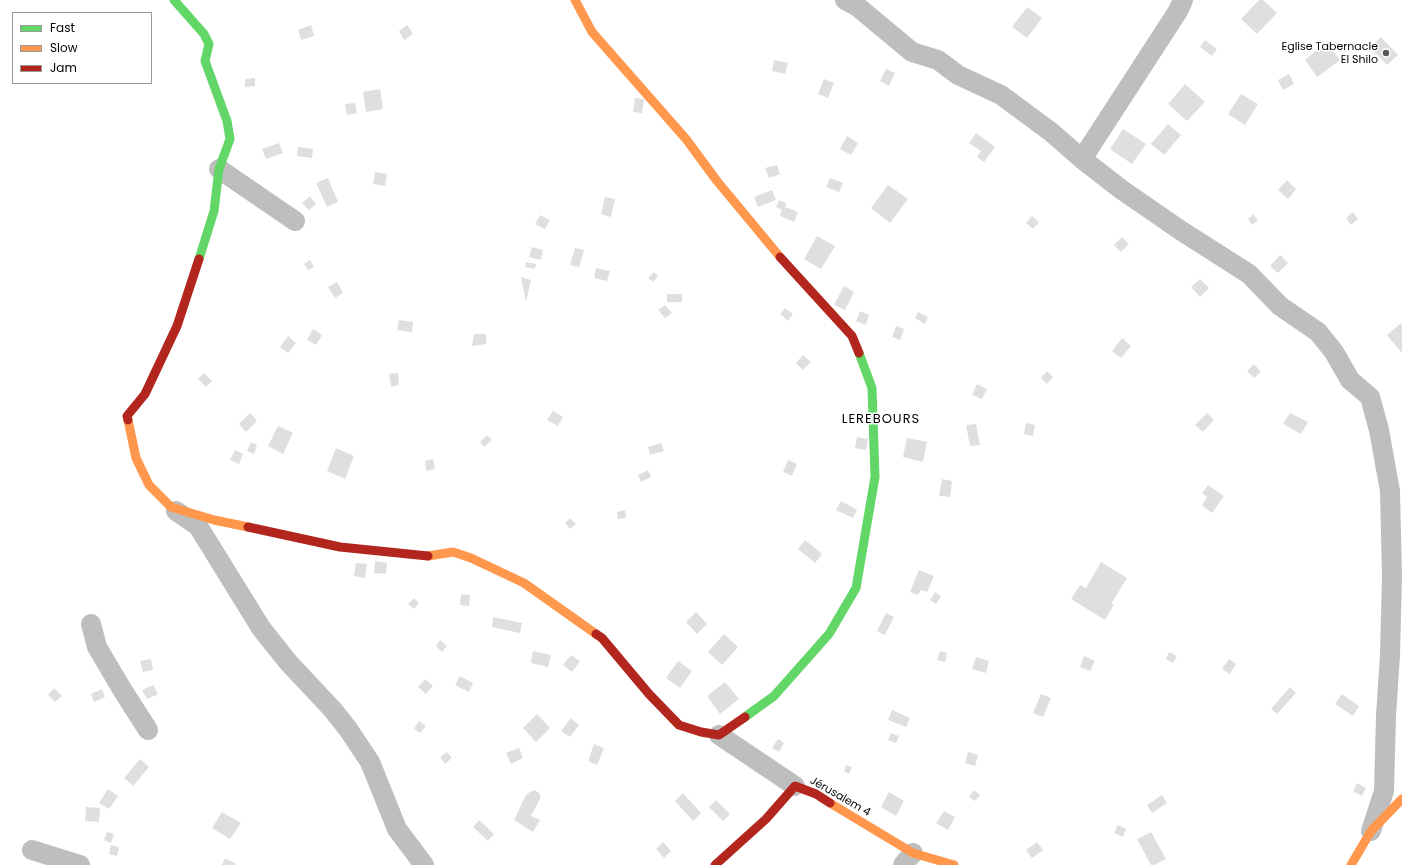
<!DOCTYPE html>
<html>
<head>
<meta charset="utf-8">
<style>
	body { margin:0 }
	#map { position:relative; width:1402px; height:865px; overflow:hidden; background:#fff; font-family:Poppins,sans-serif }
	canvas { display:block }
	.legend { position:absolute; left:12px; top:12px; width:140px; height:72px; box-sizing:border-box; background:#fff; border:1px solid #999; margin:0; padding:5px 7px; list-style:none; font-size:12px; color:#000 }
	.legend li { display:flex; align-items:center; gap:8px; height:20px }
	.legend b { width:20px; border:1px solid #999 }
</style>
</head>
<body>
<div id="map">
<canvas width="1402" height="865"></canvas>
<ul class="legend">
<li><b style="height:5px;background:#63d668"></b>Fast</li>
<li><b style="height:5px;background:#ff974d"></b>Slow</li>
<li><b style="height:5px;background:#b3261e"></b>Jam</li>
</ul>
</div>
<script>
const context = document.querySelector('canvas').getContext('2d');
context.lineJoin = 'round';
function paint(path, color) { context.fillStyle = color; context.fill(path, 'evenodd'); }
const shape = rows => new Path2D(rows.map(r => 'M' + r).join(''));
function trace(path, color, width, dash) { context.strokeStyle = color; context.lineWidth = width; context.lineCap = dash ? 'butt' : 'round'; context.setLineDash(dash || []); context.stroke(path); }
function label(font, color, halo, rows, align = 'center') {
  context.font = font + ' Poppins,sans-serif'; context.lineWidth = 3; context.setLineDash([]); context.textBaseline = 'middle'; context.strokeStyle = halo; context.fillStyle = color; for (const [text, x, y, turn = 0] of rows) {
    context.save(); context.translate(x, y); context.rotate((+turn || 0) * Math.PI / 180); context.textAlign = isNaN(turn) ? turn : align; if (halo) context.strokeText(text, 0, 0); context.fillText(text, 0, 0); context.restore();
  }
}
paint(shape([
	[1259,0,1263,0,1277,13,1257,34,1241,19],
	[1027,7,1042,18,1027,38,1012,27],
	[311,25,314,36,301,40,298,30],
	[407,25,413,34,404,40,399,31],
	[1381,37,1398,55,1387,65,1370,47],
	[1205,40,1217,49,1212,56,1200,47],
	[1327,42,1340,60,1317,77,1305,60],
	[774,60,788,63,785,74,772,71],
	[886,69,895,73,889,86,880,81],
	[1289,74,1294,84,1283,90,1278,80],
	[255,78,255,86,245,87,245,79],
	[824,79,834,83,828,98,818,94],
	[1185,84,1205,102,1187,121,1168,104],
	[380,89,383,109,366,112,363,92],
	[1241,94,1258,104,1245,125,1228,114],
	[635,98,644,99,642,113,633,112],
	[355,103,357,113,347,115,345,104],
	[1168,124,1181,135,1164,155,1151,144],
	[1123,129,1146,144,1132,164,1110,149],
	[976,133,995,147,984,162,977,157,981,151,969,143],
	[847,136,858,143,851,155,840,149],
	[279,143,283,153,266,159,262,149],
	[298,147,313,149,312,158,297,156],
	[777,165,780,174,769,178,765,168],
	[375,172,387,174,385,186,373,184],
	[328,178,338,202,327,207,316,183],
	[830,178,843,183,839,192,826,187],
	[1287,180,1296,189,1288,199,1278,190],
	[888,185,908,199,890,223,871,208],
	[772,190,776,200,758,207,754,197],
	[310,196,316,204,309,210,302,203],
	[605,197,615,199,611,217,601,214],
	[779,200,786,203,785,207,798,212,794,222,780,216,782,210,776,207],
	[1353,212,1358,219,1351,225,1346,218],
	[1253,214,1258,220,1252,225,1248,219],
	[540,215,550,220,545,229,535,224],
	[1032,216,1039,222,1033,229,1026,223],
	[817,236,835,246,821,269,804,259],
	[1122,237,1129,244,1121,252,1114,245],
	[532,247,543,250,541,260,529,257],
	[575,248,584,250,579,267,570,265],
	[1280,255,1288,263,1278,273,1270,266],
	[310,260,314,267,308,270,304,264],
	[526,262,536,264,535,269,525,267],
	[596,268,610,271,607,281,594,278],
	[654,272,658,276,653,282,648,278],
	[521,277,531,280,526,302],
	[1200,279,1209,288,1200,297,1191,287],
	[337,282,343,293,335,298,328,287],
	[844,286,854,292,845,310,834,305],
	[667,294,682,294,682,302,667,302],
	[665,305,672,313,665,318,658,310],
	[785,308,793,314,788,321,780,314],
	[860,311,869,315,866,325,856,321],
	[918,312,928,317,925,324,915,318],
	[399,320,413,322,412,332,397,330],
	[1401,323,1402,325,1402,351,1401,352,1387,335],
	[896,326,904,329,900,340,892,337],
	[313,329,322,335,316,345,307,340],
	[474,334,486,334,486,344,472,346],
	[288,336,296,343,288,353,280,347],
	[1122,338,1131,346,1121,358,1112,351],
	[803,355,811,362,803,370,796,363],
	[1254,364,1261,372,1254,378,1247,371],
	[1047,371,1053,377,1047,384,1041,378],
	[204,373,212,381,206,387,198,379],
	[398,373,399,385,391,387,389,374],
	[977,384,987,389,982,399,972,395],
	[553,411,563,417,558,426,547,420],
	[250,413,257,421,246,432,239,424],
	[1207,413,1214,420,1203,432,1195,425],
	[1290,413,1308,422,1301,434,1283,424],
	[1026,423,1035,425,1033,436,1024,434],
	[976,424,980,445,970,446,966,425],
	[278,426,293,433,283,454,268,446],
	[487,435,492,440,484,447,480,442],
	[857,437,868,439,866,450,855,448],
	[907,438,927,442,923,462,903,457],
	[251,442,257,445,254,454,247,451],
	[661,443,664,451,650,455,648,447],
	[336,448,354,456,345,479,327,471],
	[235,450,243,454,239,464,230,460],
	[433,459,435,469,426,471,425,461],
	[788,460,797,464,792,476,783,472],
	[648,470,651,477,641,482,638,475],
	[942,479,952,481,950,497,939,496],
	[1208,485,1224,496,1212,513,1202,505,1207,497,1202,493],
	[841,501,857,510,853,518,836,510],
	[625,510,626,518,618,519,617,512],
	[570,518,576,524,570,529,565,523],
	[805,540,822,554,815,563,798,549],
	[375,561,387,563,386,574,374,573],
	[1101,562,1127,578,1111,604,1114,605,1105,620,1071,599,1080,585,1086,588],
	[356,563,367,564,365,578,354,576],
	[919,570,934,576,927,592,921,590,918,595,910,592],
	[935,592,941,596,936,604,930,600],
	[461,594,470,595,469,606,460,605],
	[414,598,419,603,414,609,408,604],
	[696,612,707,624,697,634,686,622],
	[886,613,894,617,885,635,877,631],
	[493,617,522,623,520,633,492,627],
	[724,634,738,647,722,665,708,652],
	[440,640,447,646,442,652,436,646],
	[533,651,551,655,548,667,531,663],
	[940,651,947,653,945,662,937,660],
	[1169,652,1177,656,1173,663,1166,659],
	[571,655,580,661,572,672,563,665],
	[1084,656,1095,661,1090,671,1080,667],
	[976,657,989,661,986,673,972,669],
	[151,659,153,670,143,672,140,661],
	[1229,659,1236,664,1230,674,1222,669],
	[678,661,692,671,680,688,666,678],
	[460,676,473,683,469,692,455,685],
	[425,679,433,686,426,694,418,687],
	[725,682,739,699,720,714,707,696],
	[153,685,158,694,147,699,142,690],
	[1290,687,1296,693,1277,714,1271,709],
	[54,688,62,696,55,702,48,695],
	[102,689,105,697,94,702,91,694],
	[1041,694,1051,698,1043,717,1033,713],
	[1342,694,1359,706,1353,716,1335,704],
	[892,710,910,718,906,727,888,720],
	[537,714,550,728,536,742,523,728],
	[571,718,579,725,570,737,561,731],
	[419,721,426,726,420,733,414,729],
	[891,733,899,736,896,743,888,740],
	[778,739,784,743,779,752,772,748],
	[594,744,604,748,597,765,588,761],
	[519,748,523,758,511,764,506,753],
	[447,752,452,758,445,764,440,757],
	[968,752,978,755,975,766,965,763],
	[140,759,149,767,133,786,124,778],
	[846,765,852,767,849,774,844,771],
	[1357,783,1366,788,1362,796,1353,791],
	[108,789,118,796,109,809,99,803],
	[535,790,540,794,540,799,531,816,540,820,533,832,514,820,526,795,530,792],
	[974,790,980,795,975,801,969,797],
	[889,792,904,801,896,816,881,807],
	[683,793,701,813,693,821,675,801],
	[1162,795,1167,803,1152,813,1147,805],
	[716,800,730,814,723,821,709,807],
	[86,807,100,808,99,822,85,821],
	[944,811,955,817,948,830,936,823],
	[222,812,241,823,230,839,212,828],
	[479,820,494,834,488,841,473,827],
	[1118,825,1126,829,1123,837,1114,833],
	[107,832,114,834,111,843,104,840],
	[1151,832,1166,859,1154,865,1151,865,1137,839],
	[663,842,671,851,664,858,656,849],
	[1037,842,1043,850,1032,858,1026,850],
	[111,845,119,847,117,856,109,854],
	[225,858,236,864,236,865,222,865]
]), '#dfdfdf');
trace(shape([
	[845,0,858,7,912,52,938,60,958,75,1001,95,1051,132,1082,159,1122,190,1180,230,1249,274,1280,306,1318,332,1334,352,1350,380,1370,397,1379,430,1390,491,1392,576,1390,655,1386,716,1384,791,1371,831],
	[1082,159,1178,11,1183,0],
	[219,169,295,221],
	[176,511,198,526,261,628,288,662,333,710,348,729,370,762,397,829,424,865],
	[91,624,97,647,123,691,148,730],
	[719,735,795,786],
	[32,850,80,865],
	[903,865,913,853]
]), '#bebebe', 20);
trace(shape([
	[174,0,204,34,209,44,205,61,227,121,230,139,219,169,214,211,199,259],
	[745,717,774,696,829,634,856,588,875,477,872,388,859,353]
]), '#63d668', 9);
trace(shape([
	[575,0,592,32,686,139,717,181,780,257],
	[128,420,136,458,149,485,171,507,214,520,248,527],
	[428,556,453,552,471,558,524,583,596,634],
	[830,803,913,853,954,865],
	[1351,865,1371,831,1402,799]
]), '#ff974d', 9);
trace(shape([
	[780,257,852,336,859,353],
	[128,420,127,416,145,394,177,326,199,259],
	[248,527,340,547,428,556],
	[596,634,602,638,649,694,679,725,701,732,719,735,745,717],
	[715,865,766,819,795,786,816,794,830,803]
]), '#b3261e', 9);
for (const [x, y, r, color] of [
	[1386,53,4,"#595959"]
]) { const dot = new Path2D(); dot.arc(x, y, r, 0, 2 * Math.PI); context.fillStyle = color; context.fill(dot); trace(dot, '#fff', 1.5); }
label('11px', '#000', '#fff', [
	["Eglise Tabernacle",1378,47],
	["El Shilo",1378,60]
], 'right');
label('11px', '#000', '#fff', [
	["Jérusalem 4",840,797,30]
]);
context.letterSpacing = '1px';
label('13px', '#000', '#fff', [
	["LEREBOURS",881,420]
]);
context.letterSpacing = '0px';
</script>
</body>
</html>
